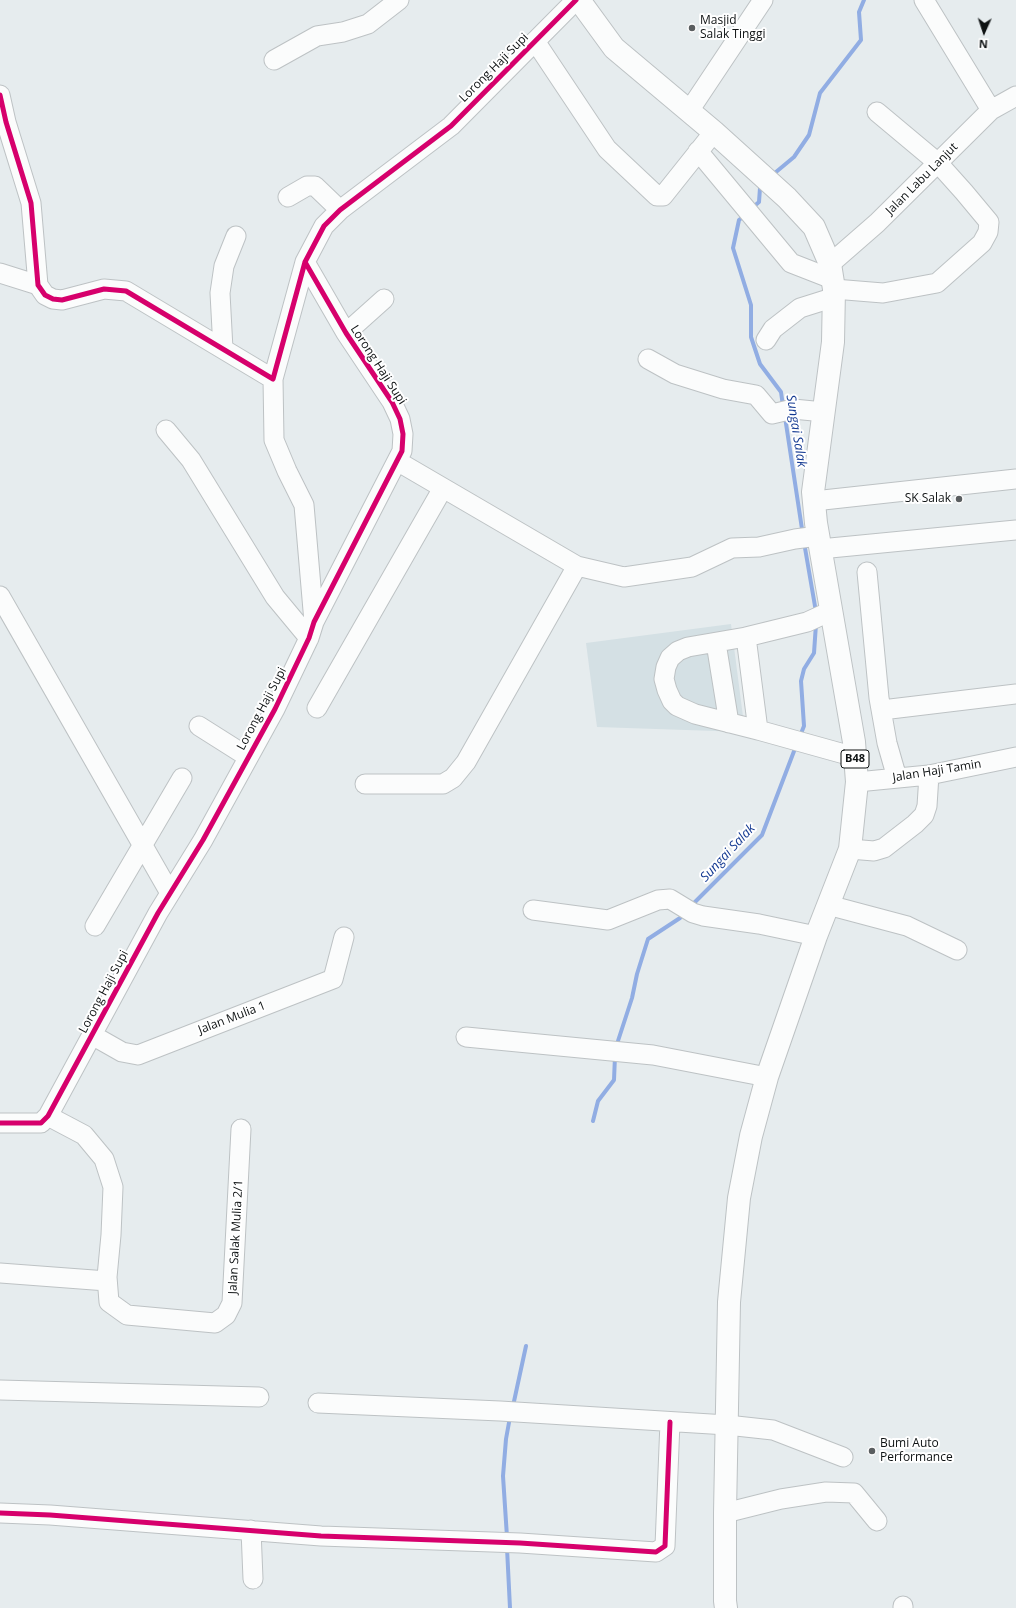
<!DOCTYPE html>
<html>
<head>
<meta charset="utf-8">
<style>
	body { margin:0 }
	#map { position:relative; width:1016px; height:1608px; overflow:hidden; background:#e6ecee; font-family:"Open Sans",sans-serif }
	canvas { display:block }
	.north { position:absolute; left:964px; top:12px; width:40px; height:40px; -webkit-text-stroke:3px #fff; paint-order:stroke; rotate:183deg; font-size:11px; font-weight:700; line-height:16px; text-align:center; color:#0e1213 }
	.north::after { content:''; display:block; margin:auto; width:14px; height:18px; background:#0e1213; clip-path:polygon(50% 0,100% 100%,50% 72%,0 100%) }
</style>
</head>
<body>
<div id="map">
<canvas width="1016" height="1608"></canvas>
<div class="north">N</div>
</div>
<script>
const context = document.querySelector('canvas').getContext('2d');
context.lineJoin = 'round';
function paint(path, color) { context.fillStyle = color; context.fill(path, 'evenodd'); }
const shape = rows => new Path2D(rows.map(r => 'M' + r).join(''));
function trace(path, color, width, dash) { context.strokeStyle = color; context.lineWidth = width; context.lineCap = dash ? 'butt' : 'round'; context.setLineDash(dash || []); context.stroke(path); }
function label(font, color, halo, rows, align = 'center') {
  context.font = font + ' "Open Sans",sans-serif'; context.lineWidth = 4; context.setLineDash([]); context.textBaseline = 'middle'; context.strokeStyle = halo; context.fillStyle = color; for (const [text, x, y, turn = 0] of rows) {
    context.save(); context.translate(x, y); context.rotate((+turn || 0) * Math.PI / 180); context.textAlign = isNaN(turn) ? turn : align; if (halo) context.strokeText(text, 0, 0); context.fillText(text, 0, 0); context.restore();
  }
}
paint(shape([
	[731,624,745,732,597,727,586,643]
]), '#d4e0e4');
trace(shape([
	[776,172,794,157,809,135,820,93,861,40,859,12,864,0],
	[752,208,759,202,760,188],
	[744,216,739,220,733,248,751,305,751,337,760,364,781,392,783,406],
	[785,417,802,529],
	[805,548,816,612],
	[800,736,804,726,801,681,804,669,814,653,816,624],
	[692,905,762,835,796,746],
	[616,1047,632,998,637,974,648,939,680,918,684,913],
	[593,1121,598,1101,614,1080,615,1056],
	[513,1406,526,1346],
	[507,1537,503,1476,506,1439,510,1417],
	[507,1548,510,1608]
]), '#91ade3', 4);
const minor = shape([
	[924,0,991,110],
	[535,41,607,149,657,196,663,196,714,132],
	[274,60,317,36,343,32,368,24,399,0],
	[0,95,6,122,31,203,38,285,45,295,53,299,62,300,104,289,126,291,273,379],
	[689,111,763,0],
	[698,151,791,263,832,279],
	[288,197,307,186,315,186,340,210],
	[830,264,877,223,991,110,1016,96],
	[0,273,38,285],
	[834,289,883,293,937,283,982,243,988,232,989,222,964,192,938,163,877,112],
	[346,333,384,299],
	[766,340,773,329,800,308,835,297],
	[223,349,220,293,224,266,236,236],
	[648,359,675,374,723,389,756,395,772,414,793,409,824,412],
	[166,430,191,460,275,597,309,638],
	[397,461,577,566,624,577,692,567,732,548,759,547,795,539,818,536],
	[814,501,1016,479],
	[820,549,1016,530],
	[867,572,879,698,887,743,897,778],
	[0,596,170,893],
	[831,611,807,622,746,637,758,730,855,757],
	[314,622,304,505,287,471,274,440,273,379,305,262,324,226,340,210,451,126,576,0],
	[746,637,688,647,678,651,670,658,666,667,664,679,667,690,672,701,677,706,695,714,758,730],
	[716,643,729,723],
	[317,708,443,488],
	[882,710,1016,694],
	[199,726,248,757],
	[857,782,929,775,1016,757],
	[365,784,443,784,453,778,466,762,577,566],
	[850,849,874,851,884,848,915,824,924,815,927,806,929,775],
	[828,905,907,926,957,950],
	[533,910,608,920,658,900,670,899,693,913,703,916,759,924,816,936],
	[95,926,182,778],
	[92,1035,122,1052,138,1055,333,979,344,937],
	[466,1037,653,1055,767,1077],
	[48,1116,84,1135,104,1159,113,1187,111,1235,107,1277,109,1302,127,1315,215,1323,226,1315,232,1303,241,1129],
	[0,1123,41,1123,48,1116,158,913,203,840,275,709,309,638,314,622,402,451,403,434,400,419,392,402,346,333,305,262],
	[0,1273,107,1281],
	[0,1390,259,1397],
	[318,1403,500,1411,727,1425,773,1430,843,1457],
	[0,1513,50,1515,321,1536,520,1543,656,1552,665,1546,670,1422],
	[725,1513,781,1499,826,1492,854,1493,877,1521],
	[251,1530,253,1579],
	[903,1606,903,1608]
]);
const major = shape([
	[579,0,614,48,714,132,787,198,814,227,830,264,834,289,833,342,813,492,816,523,854,742,857,782,850,849,816,936,767,1077,751,1136,739,1198,729,1302,725,1513,725,1601,726,1608]
]);
trace(minor, '#bdc2c4', 21);
trace(major, '#bdc2c4', 24);
trace(minor, '#fbfcfc', 19);
trace(major, '#fbfcfc', 22);
trace(shape([
	[0,95,6,122,31,203,38,285,45,295,53,299,62,300,104,289,126,291,273,379,305,262,324,226,340,210,451,126,576,0],
	[0,1123,41,1123,48,1116,158,913,203,840,275,709,309,638,314,622,402,451,403,434,400,419,392,402,346,333,305,262],
	[0,1513,50,1515,321,1536,520,1543,656,1552,665,1546,670,1422]
]), '#d6006c', 5);
for (const [x, y, r, color] of [
	[692,28,4,"#5a5e60"],
	[959,499,4,"#5a5e60"],
	[872,1451,4,"#5a5e60"]
]) { const dot = new Path2D(); dot.arc(x, y, r, 0, 2 * Math.PI); context.fillStyle = color; context.fill(dot); trace(dot, '#fff', 1.5); }
for (const [x, y, w] of [
	[855,759,28]
]) { const box = new Path2D(); box.roundRect(x - w / 2, y - 9, w, 18, 3); context.fillStyle = '#fff'; context.fill(box); trace(box, '#0e1213', 1); }
label('bold 11px', '#0e1213', null, [
	["B48",855,759]
]);
label('12px', '#0e1213', '#fff', [
	["Masjid",700,21],
	["Salak Tinggi",700,35],
	["SK Salak",951,499,"right"],
	["Bumi Auto",880,1444],
	["Performance",880,1458]
], 'left');
label('12px', '#0e1213', '#fff', [
	["Lorong Haji Supi",494,68,-45],
	["Jalan Labu Lanjut",922,179,-45],
	["Lorong Haji Supi",378,365,57],
	["Lorong Haji Supi",262,709,-62],
	["Jalan Haji Tamin",937,771,-9],
	["Lorong Haji Supi",104,992,-62],
	["Jalan Mulia 1",232,1018,-21],
	["Jalan Salak Mulia 2/1",236,1237,-87]
]);
label('italic 13px', '#143a92', '#fff', [
	["Sungai Salak",796,431,81],
	["Sungai Salak",728,853,-47]
]);
</script>
</body>
</html>
